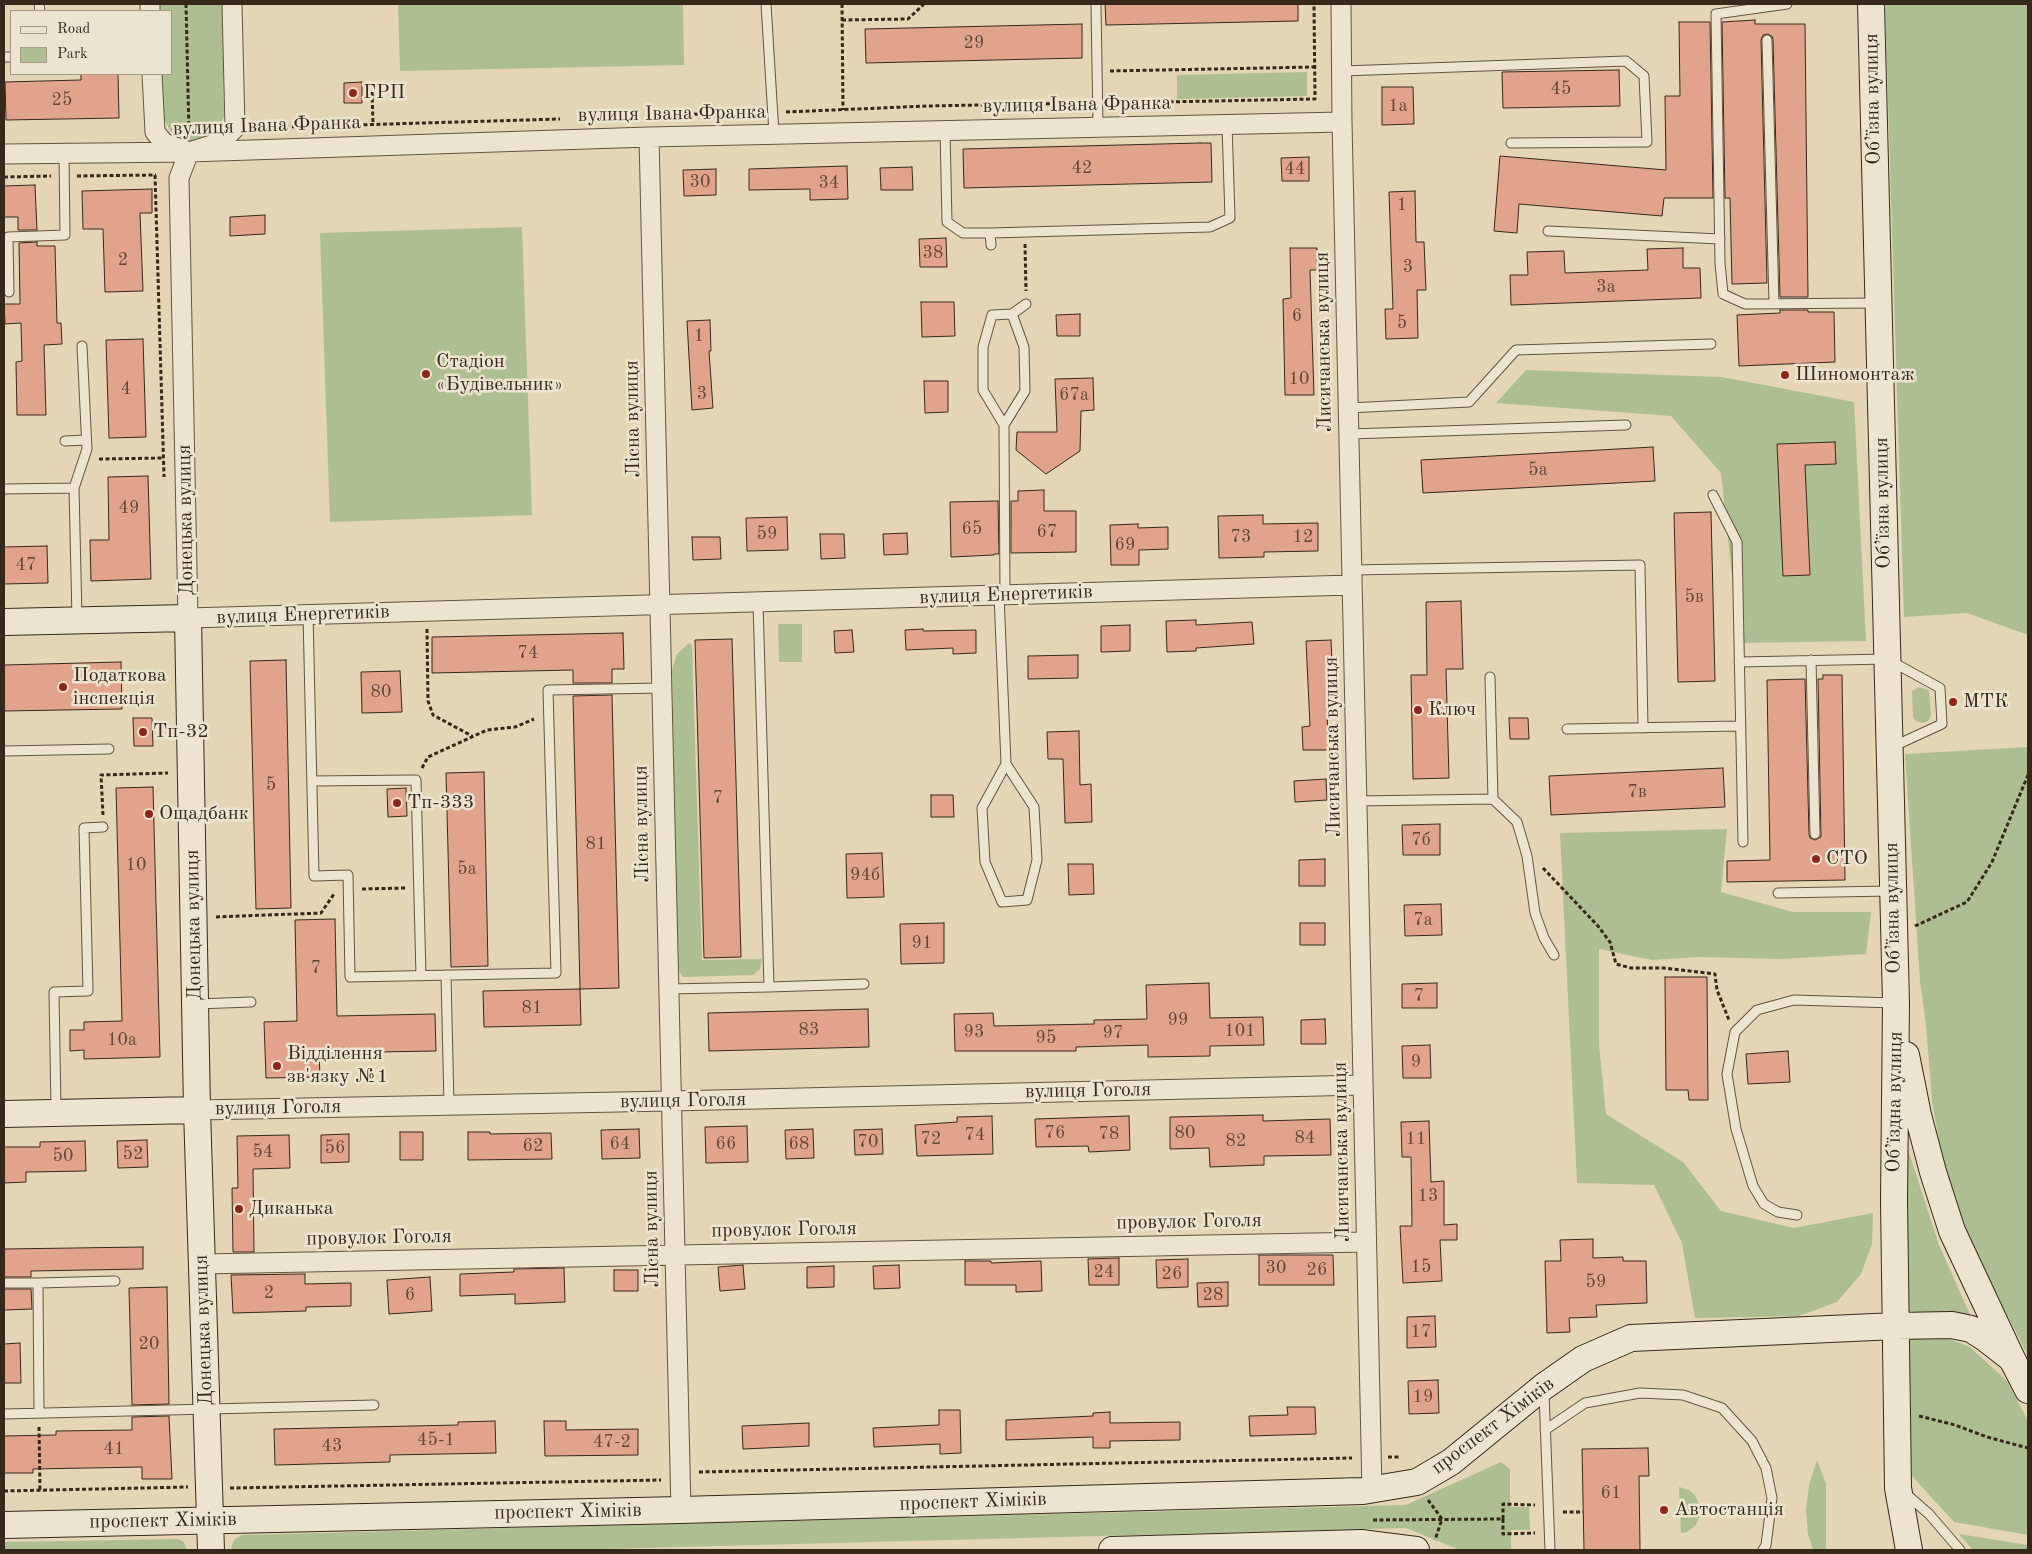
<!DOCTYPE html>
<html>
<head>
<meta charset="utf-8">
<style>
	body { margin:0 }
	#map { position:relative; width:2032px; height:1554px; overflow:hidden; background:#e4d5b6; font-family:"Old Standard TT",serif }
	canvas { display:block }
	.frame { position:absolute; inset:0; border:5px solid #36291c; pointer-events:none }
	.legend { position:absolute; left:10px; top:10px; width:162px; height:65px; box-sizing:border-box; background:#ede4d0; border:1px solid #a49988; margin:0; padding:6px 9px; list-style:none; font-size:15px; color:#36291c }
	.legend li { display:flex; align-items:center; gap:10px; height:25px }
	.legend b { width:25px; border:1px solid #a49988 }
</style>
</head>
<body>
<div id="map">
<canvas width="2032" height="1554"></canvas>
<div class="frame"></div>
<ul class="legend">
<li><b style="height:6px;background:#ede4d0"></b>Road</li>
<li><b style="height:14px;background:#aebe93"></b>Park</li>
</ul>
</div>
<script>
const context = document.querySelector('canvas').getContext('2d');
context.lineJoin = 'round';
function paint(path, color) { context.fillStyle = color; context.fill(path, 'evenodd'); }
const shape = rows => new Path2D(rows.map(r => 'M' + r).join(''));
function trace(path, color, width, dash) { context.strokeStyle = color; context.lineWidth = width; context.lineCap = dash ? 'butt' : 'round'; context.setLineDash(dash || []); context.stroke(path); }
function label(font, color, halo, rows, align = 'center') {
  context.font = font + ' "Old Standard TT",serif'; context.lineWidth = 5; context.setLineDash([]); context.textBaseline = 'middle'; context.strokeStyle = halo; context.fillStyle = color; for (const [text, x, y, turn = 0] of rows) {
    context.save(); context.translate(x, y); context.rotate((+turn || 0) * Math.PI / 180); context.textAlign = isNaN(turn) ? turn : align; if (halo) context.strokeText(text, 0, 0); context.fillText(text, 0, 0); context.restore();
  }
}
paint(shape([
	[160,4,222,4,224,116,220,128,210,136,192,143,171,132,163,117,162,74,171,74,171,11,160,11],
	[398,4,683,4,684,65,400,71],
	[1885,4,2028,4,2028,635,1967,613,1904,617],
	[1307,72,1307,96,1177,99,1177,75],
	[522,227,532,515,330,522,320,233],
	[1526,370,1722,377,1854,402,1866,641,1739,643,1721,473,1671,416,1496,403],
	[802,624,802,662,779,662,778,624],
	[689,643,692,645,702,960,762,959,760,969,753,975,683,977,678,970,672,670,677,654],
	[1919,687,1929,690,1931,716,1928,721,1923,723,1916,721,1913,717,1912,691],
	[2028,747,2028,1356,1998,1297,1956,1207,1942,1159,1932,1100,1926,1025,1920,981,1905,754],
	[1727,829,1721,892,1793,912,1871,912,1866,954,1782,959,1699,957,1652,960,1599,949,1599,1045,1606,1114,1683,1162,1721,1211,1794,1228,1873,1213,1872,1244,1861,1274,1837,1302,1799,1316,1695,1318,1682,1243,1654,1185,1577,1183,1560,833],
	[1904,1137,1939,1245,1972,1319,1909,1311],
	[1939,1335,1970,1347,2007,1381,2028,1421,2028,1535,1954,1522,1911,1475,1910,1337],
	[1817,1460,1826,1484,1826,1550,1813,1550,1808,1535,1806,1510,1809,1485],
	[1501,1462,1510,1469,1510,1507,1529,1507,1530,1530,1511,1530,1511,1550,1460,1550,1406,1528,567,1550,233,1550,231,1547,235,1539,242,1535,1406,1505],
	[1679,1487,1689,1490,1695,1495,1701,1509,1700,1515,1696,1525,1687,1532,1681,1533],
	[1959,1534,2028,1545,2028,1550,1973,1550],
	[178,1539,184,1542,187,1550,4,1550,4,1542]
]), '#aebe93');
const building = shape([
	[1105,4,1298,4,1298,21,1106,25,1105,4],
	[1755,20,1755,24,1805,24,1808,297,1780,297,1773,40,1772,36,1767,34,1763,35,1761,40,1767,283,1732,284,1730,198,1725,198,1722,22,1755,20],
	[1679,22,1710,22,1713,198,1664,198,1662,216,1519,204,1517,233,1494,231,1500,156,1666,170,1665,96,1680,96,1679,22],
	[1082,24,1082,58,866,63,865,29,1082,24],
	[1619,70,1620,106,1503,108,1502,72,1619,70],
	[81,74,118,74,119,118,6,120,5,82,81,80,81,74],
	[362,82,362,103,344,103,344,83,362,82],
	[1382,87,1413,87,1414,124,1382,125,1382,87],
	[1200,143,1211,143,1212,182,964,188,963,149,1200,143],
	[1309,157,1309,181,1282,181,1281,158,1309,157],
	[847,166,848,199,810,200,810,189,749,190,749,169,847,166],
	[912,167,913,190,881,190,880,168,912,167],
	[716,169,716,195,684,196,683,170,716,169],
	[35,185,37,230,18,230,18,217,4,217,4,186,35,185],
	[152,189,152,213,140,213,143,291,105,292,103,229,83,229,82,191,152,189],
	[1415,191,1416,242,1424,242,1426,290,1417,290,1418,338,1386,339,1385,309,1393,309,1389,192,1415,191],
	[265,215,265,234,230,236,230,217,265,215],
	[946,238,947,267,920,267,919,239,946,238],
	[37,242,37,246,55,246,57,323,61,323,62,344,44,345,46,415,17,415,16,362,22,361,21,323,5,324,4,304,20,304,19,243,37,242],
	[1290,248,1317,248,1317,270,1310,270,1314,395,1285,395,1283,299,1291,298,1290,248],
	[1683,248,1683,268,1700,268,1701,298,1511,305,1510,275,1528,275,1527,252,1564,251,1565,273,1648,270,1647,249,1683,248],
	[921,302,954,302,955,336,922,337,921,302],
	[1780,310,1808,310,1808,312,1834,312,1835,362,1739,366,1737,315,1780,313,1780,310],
	[1080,314,1080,336,1057,336,1056,315,1080,314],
	[710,320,711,351,709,351,713,408,692,410,687,321,710,320],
	[143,339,146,437,109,438,106,340,143,339],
	[1093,378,1094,410,1081,411,1080,451,1046,474,1016,450,1017,432,1057,432,1055,379,1093,378],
	[924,381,948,381,948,412,925,413,924,381],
	[1835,442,1836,464,1805,465,1810,575,1783,576,1777,444,1835,442],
	[1653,447,1655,481,1423,493,1421,460,1653,447],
	[148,476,151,579,91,581,90,540,109,540,108,477,148,476],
	[1044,490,1044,511,1076,511,1076,552,1011,553,1011,501,1018,501,1018,491,1044,490],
	[998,501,999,554,994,554,994,555,951,557,950,502,998,501],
	[1711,512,1715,681,1678,682,1674,513,1711,512],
	[1263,515,1263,524,1318,523,1318,551,1264,552,1264,557,1219,558,1218,516,1263,515],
	[787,517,788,550,747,551,746,518,787,517],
	[1138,524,1138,528,1168,527,1168,549,1139,550,1139,565,1111,565,1110,525,1138,524],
	[907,533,908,554,884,555,883,534,907,533],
	[820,534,844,534,845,558,821,559,820,534],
	[692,537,720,537,721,559,693,560,692,537],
	[47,546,48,583,4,584,4,547,47,546],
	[1461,601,1463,669,1446,669,1449,778,1413,779,1411,675,1427,675,1426,602,1461,601],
	[1196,620,1196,625,1252,622,1254,644,1196,648,1196,651,1167,652,1166,621,1196,620],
	[1130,625,1130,651,1101,652,1101,626,1130,625],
	[923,629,923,631,976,630,976,653,953,654,953,648,906,650,905,630,923,629],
	[852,630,854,652,835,653,834,631,852,630],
	[623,633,624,669,612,669,612,683,573,683,573,670,432,673,432,637,623,633],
	[732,639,741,957,704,958,695,640,732,639],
	[1331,640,1334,706,1327,706,1328,750,1303,750,1302,727,1310,726,1306,641,1331,640],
	[1078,655,1078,678,1028,679,1028,656,1078,655],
	[286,660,291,908,256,909,250,661,286,660],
	[121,662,122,709,4,711,4,665,121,662],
	[400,671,402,712,362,713,361,672,400,671],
	[1823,675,1842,675,1845,880,1727,882,1727,861,1770,860,1767,680,1805,679,1809,834,1810,838,1815,840,1821,837,1818,679,1823,679,1823,675],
	[612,695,619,988,580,989,573,696,612,695],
	[133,718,152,718,153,746,134,746,133,718],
	[1509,718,1528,718,1529,739,1510,739,1509,718],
	[1079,731,1080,785,1091,784,1092,822,1065,823,1063,759,1048,759,1047,732,1079,731],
	[1723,768,1725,807,1551,815,1549,776,1723,768],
	[484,772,488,966,451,967,446,773,484,772],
	[1326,779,1327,800,1295,802,1294,781,1326,779],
	[153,787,160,1057,84,1059,84,1050,70,1051,70,1030,84,1030,84,1022,122,1021,116,788,153,787],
	[406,788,407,816,388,817,387,789,406,788],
	[931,795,953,795,954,817,931,817,931,795],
	[1440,824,1440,855,1403,855,1402,825,1440,824],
	[882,853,884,897,847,898,846,854,882,853],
	[1325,859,1325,886,1299,886,1299,860,1325,859],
	[1068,864,1093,864,1094,894,1069,895,1068,864],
	[1441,904,1442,935,1405,936,1404,905,1441,904],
	[335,919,337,1016,435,1014,436,1051,319,1053,320,1077,266,1078,264,1022,297,1021,295,920,335,919],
	[944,923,944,963,901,964,900,924,944,923],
	[1300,923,1325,923,1325,945,1300,945,1300,923],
	[1665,977,1707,977,1708,1100,1689,1100,1688,1090,1666,1090,1665,977],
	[1209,983,1210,1018,1263,1017,1264,1045,1210,1046,1210,1056,1148,1057,1148,1045,1076,1047,1076,1051,955,1051,954,1014,993,1013,994,1026,1094,1024,1094,1020,1147,1019,1146,985,1209,983],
	[1437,983,1437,1008,1402,1008,1402,984,1437,983],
	[580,989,581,1025,484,1027,483,991,580,989],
	[868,1009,869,1047,709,1051,708,1013,868,1009],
	[1325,1019,1326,1044,1301,1044,1301,1020,1325,1019],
	[1430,1045,1431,1078,1403,1078,1402,1046,1430,1045],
	[1788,1051,1790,1082,1748,1084,1746,1054,1788,1051],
	[1263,1115,1263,1121,1330,1119,1331,1155,1264,1156,1264,1165,1210,1167,1209,1148,1170,1149,1170,1117,1263,1115],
	[992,1116,993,1154,917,1156,915,1125,957,1122,957,1117,992,1116],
	[1129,1116,1130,1150,1089,1152,1088,1146,1036,1147,1035,1119,1129,1116],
	[1429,1121,1431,1182,1444,1181,1444,1225,1457,1224,1457,1240,1440,1240,1442,1281,1403,1283,1400,1226,1412,1226,1411,1157,1402,1157,1401,1122,1429,1121],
	[747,1126,748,1162,706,1163,705,1127,747,1126],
	[639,1129,640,1158,602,1159,601,1130,639,1129],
	[813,1129,814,1158,786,1159,785,1130,813,1129],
	[882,1129,883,1154,855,1155,854,1130,882,1129],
	[400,1132,423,1132,423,1160,400,1160,400,1132],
	[468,1132,490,1132,490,1134,551,1133,552,1159,468,1160,468,1132],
	[349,1134,349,1162,321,1163,321,1135,349,1134],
	[289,1135,290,1168,253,1169,254,1252,233,1252,232,1188,238,1188,237,1136,289,1135],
	[147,1140,148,1167,118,1168,117,1141,147,1140],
	[85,1141,86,1171,26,1172,26,1182,4,1183,4,1147,40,1147,40,1142,85,1141],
	[1593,1239,1593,1258,1623,1257,1623,1261,1646,1261,1647,1303,1596,1305,1597,1317,1569,1318,1570,1332,1547,1333,1545,1261,1561,1261,1560,1240,1593,1239],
	[143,1247,143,1269,31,1271,31,1277,4,1277,4,1249,143,1247],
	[1259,1255,1333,1255,1334,1285,1259,1285,1259,1255],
	[1119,1258,1119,1285,1089,1285,1088,1259,1119,1258],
	[1188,1259,1188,1287,1157,1288,1156,1260,1188,1259],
	[965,1261,991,1261,991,1263,1041,1261,1042,1291,1016,1292,1016,1285,965,1285,965,1261],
	[743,1265,745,1289,720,1291,718,1267,743,1265],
	[899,1265,900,1288,874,1289,873,1266,899,1265],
	[834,1266,834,1287,807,1288,807,1267,834,1266],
	[564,1268,565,1302,515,1304,515,1294,460,1296,460,1274,514,1272,514,1269,564,1268],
	[614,1270,638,1270,638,1291,614,1291,614,1270],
	[305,1274,305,1284,351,1283,351,1306,306,1307,306,1311,233,1313,231,1275,305,1274],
	[430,1277,432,1311,389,1314,387,1280,430,1277],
	[1228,1282,1228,1306,1198,1307,1197,1283,1228,1282],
	[167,1287,169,1404,132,1405,129,1288,167,1287],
	[4,1289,31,1289,32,1309,4,1310,4,1289],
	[1435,1316,1436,1347,1407,1348,1407,1317,1435,1316],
	[20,1343,21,1383,4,1383,4,1344,20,1343],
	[1438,1380,1439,1413,1409,1414,1408,1381,1438,1380],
	[1287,1407,1315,1407,1316,1434,1250,1436,1249,1416,1288,1415,1287,1407],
	[939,1410,960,1410,961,1453,940,1454,940,1444,874,1447,873,1428,939,1425,939,1410],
	[1110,1412,1110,1423,1180,1422,1180,1440,1110,1441,1110,1448,1093,1448,1093,1437,1006,1440,1006,1420,1093,1416,1093,1413,1110,1412],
	[169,1416,172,1479,142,1479,142,1467,33,1469,33,1473,4,1473,4,1436,56,1435,56,1431,132,1430,132,1417,169,1416],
	[495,1421,496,1453,390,1455,390,1462,275,1465,274,1429,458,1425,458,1422,495,1421],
	[544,1421,566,1421,566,1430,638,1429,638,1455,545,1456,544,1421],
	[809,1423,809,1446,743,1449,742,1426,809,1423],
	[1648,1448,1649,1476,1639,1476,1640,1550,1584,1550,1582,1449,1648,1448]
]);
paint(building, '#e2a38c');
trace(building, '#36291c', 1);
const lane = shape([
	[39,4,40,11],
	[766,4,774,134],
	[1096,4,1098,127],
	[1787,4,1716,14,1720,263,1723,294,1745,304,1876,303],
	[1767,40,1774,304],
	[4,57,11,57],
	[1342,71,1626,61,1644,76,1647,142,1511,143],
	[945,130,947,222,963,233,990,233,1210,227,1230,218,1227,124],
	[1548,231,1720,239],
	[990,233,991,245],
	[9,292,8,237,65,235,64,153],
	[1012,314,1026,304],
	[1348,408,1469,402,1516,350,1711,344],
	[1004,425,1025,391,1024,347,1012,314,992,315,983,347,983,390,1004,425,1005,595],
	[1349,434,1626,425],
	[65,441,86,440],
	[4,489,74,488],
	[1713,495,1737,542,1743,842],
	[1352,570,1640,565,1643,728],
	[999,595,1006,764,1034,807,1037,860,1027,900,1002,902,985,862,982,808,1006,764],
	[308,614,314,876,348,875,350,977,556,973,548,690,662,688],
	[77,618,74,488,87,449,82,346],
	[1811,660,1815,834],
	[1739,662,1887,659,1940,688,1942,724,1892,747],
	[1567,729,1740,726],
	[4,751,109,749],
	[312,781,416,780,421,976],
	[1493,799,1517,822,1527,856,1535,913,1544,938,1554,955],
	[1357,801,1493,799,1490,677],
	[1778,893,1890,891],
	[446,975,449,1105],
	[769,987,864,984],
	[669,989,769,987,758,602],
	[196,1004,251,1002],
	[56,1110,54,992,88,991,84,828,103,827],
	[1797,1215,1778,1212,1764,1204,1753,1186,1736,1129,1727,1074,1735,1032,1757,1010,1794,1000,1895,1003],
	[4,1283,38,1283],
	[1544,1393,1550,1550],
	[39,1413,38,1283,115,1281],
	[4,1414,374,1405],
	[1545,1430,1585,1403,1640,1393,1683,1395,1722,1408,1752,1441,1766,1468,1772,1498,1766,1545,1763,1550],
	[1906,1494,1929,1514,1960,1550]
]);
const street = shape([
	[150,4,150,11],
	[1341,4,1342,122,1372,1490],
	[152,74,155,132,164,143,189,152,221,142,235,128,232,4],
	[649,137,681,1510],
	[189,152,179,178,188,618,1352,585],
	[4,154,189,152,649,137,1342,122],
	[197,1110,671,1101,1363,1085],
	[202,1264,1366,1242]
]);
const secondary = shape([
	[1871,4,1896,1003,1894,1200,1898,1488,1909,1550],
	[4,622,188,618,197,1110,211,1550],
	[1906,1055,1918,1115,1933,1172,1952,1231,2012,1359,2028,1390],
	[4,1114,197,1110],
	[4,1525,681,1510,1363,1491,1417,1482,1451,1462,1543,1387,1583,1359,1631,1338,1896,1326,1952,1325,1971,1329,1985,1338,2012,1359],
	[1112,1550,1361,1543,1416,1550]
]);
trace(lane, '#625442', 11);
trace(street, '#625442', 21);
trace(secondary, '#36291c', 28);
trace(shape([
	[186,4,189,133],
	[842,4,843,110],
	[842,20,908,19,924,4],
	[1110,71,1315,67],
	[372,92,373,124],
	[1111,103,1315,99,1314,4],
	[786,112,927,106,1084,103],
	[668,115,760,112],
	[253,128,560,119],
	[155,175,164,477],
	[77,176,156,175],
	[4,177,51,176],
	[1025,244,1026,291],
	[99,459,163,458],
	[427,629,428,701,433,715,472,736],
	[422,768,428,757,487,730,515,727,534,719],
	[103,815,101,775,168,773],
	[1543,868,1598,926,1610,942,1616,964,1631,968,1664,968,1715,974,1717,990,1729,1020],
	[362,889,405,888],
	[216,917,321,913,334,894],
	[1915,926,1967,902,1992,862,2028,775],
	[1919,1416,1955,1425,1987,1437,2028,1448],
	[39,1427,40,1491],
	[1388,1457,1399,1457],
	[699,1472,1352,1458],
	[230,1488,661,1480],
	[4,1491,188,1487],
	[1428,1500,1442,1519,1435,1540],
	[1563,1512,1583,1512],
	[1503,1519,1503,1504,1535,1505],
	[1373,1520,1503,1519,1503,1534,1535,1533]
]), '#36291c', 3, [4, 2.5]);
trace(lane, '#ede4d0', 9);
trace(street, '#ede4d0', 19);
trace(secondary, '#ede4d0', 26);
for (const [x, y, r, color] of [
	[353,93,5,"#8f2418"],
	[426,374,5,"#8f2418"],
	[1785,375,5,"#8f2418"],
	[63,687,5,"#8f2418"],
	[1953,702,5,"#8f2418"],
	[1418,710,5,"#8f2418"],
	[143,732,5,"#8f2418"],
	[397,803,5,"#8f2418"],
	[149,814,5,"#8f2418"],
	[1816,859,5,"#8f2418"],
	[277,1066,5,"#8f2418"],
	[239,1209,5,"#8f2418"],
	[1664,1510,5,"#8f2418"]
]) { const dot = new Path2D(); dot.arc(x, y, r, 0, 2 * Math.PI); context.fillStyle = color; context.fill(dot); trace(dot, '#ede4d0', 2); }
label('18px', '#614838', null, [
	["29",974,43],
	["45",1561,89],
	["25",62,100],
	["1а",1398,106],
	["42",1082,168],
	["44",1295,169],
	["30",700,182],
	["34",829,183],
	["1",1402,205],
	["38",933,253],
	["2",123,260],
	["3",1408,267],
	["3а",1606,287],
	["6",1297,316],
	["5",1402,323],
	["1",699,336],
	["10",1299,379],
	["4",126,389],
	["3",702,394],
	["67а",1074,395],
	["5а",1538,470],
	["49",129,508],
	["65",972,529],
	["67",1047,532],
	["59",767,534],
	["73",1241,537],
	["12",1303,537],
	["69",1125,545],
	["47",26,565],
	["5в",1694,597],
	["74",528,653],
	["80",381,692],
	["5",271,785],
	["7в",1637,792],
	["7",718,798],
	["7б",1421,840],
	["81",596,844],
	["10",136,865],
	["5а",467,869],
	["94б",865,875],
	["7а",1423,920],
	["91",922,943],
	["7",316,968],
	["7",1419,996],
	["81",532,1008],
	["99",1178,1020],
	["83",809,1030],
	["101",1240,1031],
	["93",974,1032],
	["97",1113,1033],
	["95",1046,1038],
	["10а",122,1040],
	["9",1416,1062],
	["76",1055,1133],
	["80",1185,1133],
	["78",1109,1134],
	["74",975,1135],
	["84",1305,1138],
	["72",931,1139],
	["11",1416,1139],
	["82",1236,1141],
	["70",868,1142],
	["64",620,1144],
	["66",726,1144],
	["68",799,1144],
	["62",533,1146],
	["56",335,1148],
	["54",263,1152],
	["52",133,1154],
	["50",63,1156],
	["13",1428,1196],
	["15",1421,1267],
	["30",1276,1268],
	["26",1317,1270],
	["24",1104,1272],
	["26",1172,1274],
	["59",1596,1282],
	["2",269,1293],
	["6",410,1295],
	["28",1213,1295],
	["17",1421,1332],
	["20",149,1344],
	["19",1423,1397],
	["45-1",436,1440],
	["47-2",612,1442],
	["43",332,1446],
	["41",114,1449],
	["61",1611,1493]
]);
label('20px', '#36291c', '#ede4d0', [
	["ГРП",363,93],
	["Стадіон",436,362],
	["«Будівельник»",436,385],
	["Шиномонтаж",1795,375],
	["Податкова",73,676],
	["інспекція",73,699],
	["МТК",1963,702],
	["Ключ",1428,710],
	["Тп-32",153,732],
	["Тп-333",407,803],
	["Ощадбанк",159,814],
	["СТО",1826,859],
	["Відділення",287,1054],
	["зв'язку №1",287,1077],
	["Диканька",249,1209],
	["Автостанція",1674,1510]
], 'left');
label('20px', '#36291c', '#ede4d0', [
	["Об’їзна вулиця",1873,99,-91],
	["вулиця Івана Франка",1077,105,-1],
	["вулиця Івана Франка",672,114,-1],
	["вулиця Івана Франка",267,126,-2],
	["Лисичанська вулиця",1324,342,-91],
	["Лісна вулиця",633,419,-91],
	["Об’їзна вулиця",1883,503,-91],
	["Донецька вулиця",186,520,-91],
	["вулиця Енергетиків",1006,595,-2],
	["вулиця Енергетиків",303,615,-2],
	["Лисичанська вулиця",1333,747,-91],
	["Лісна вулиця",642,824,-91],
	["Об’їзна вулиця",1893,908,-91],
	["Донецька вулиця",194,925,-91],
	["вулиця Гоголя",1088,1091,-1],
	["вулиця Гоголя",683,1101,-1],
	["Об’їздна вулиця",1895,1102,-89],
	["вулиця Гоголя",278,1108,-1],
	["Лисичанська вулиця",1342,1152,-91],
	["провулок Гоголя",1189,1222,-1],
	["Лісна вулиця",652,1229,-91],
	["провулок Гоголя",784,1230,-1],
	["провулок Гоголя",379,1238,-1],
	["Донецька вулиця",204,1330,-92],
	["проспект Хіміків",1493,1426,-37],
	["проспект Хіміків",973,1502,-2],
	["проспект Хіміків",568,1512,-1],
	["проспект Хіміків",163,1521,-1]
]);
</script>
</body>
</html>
